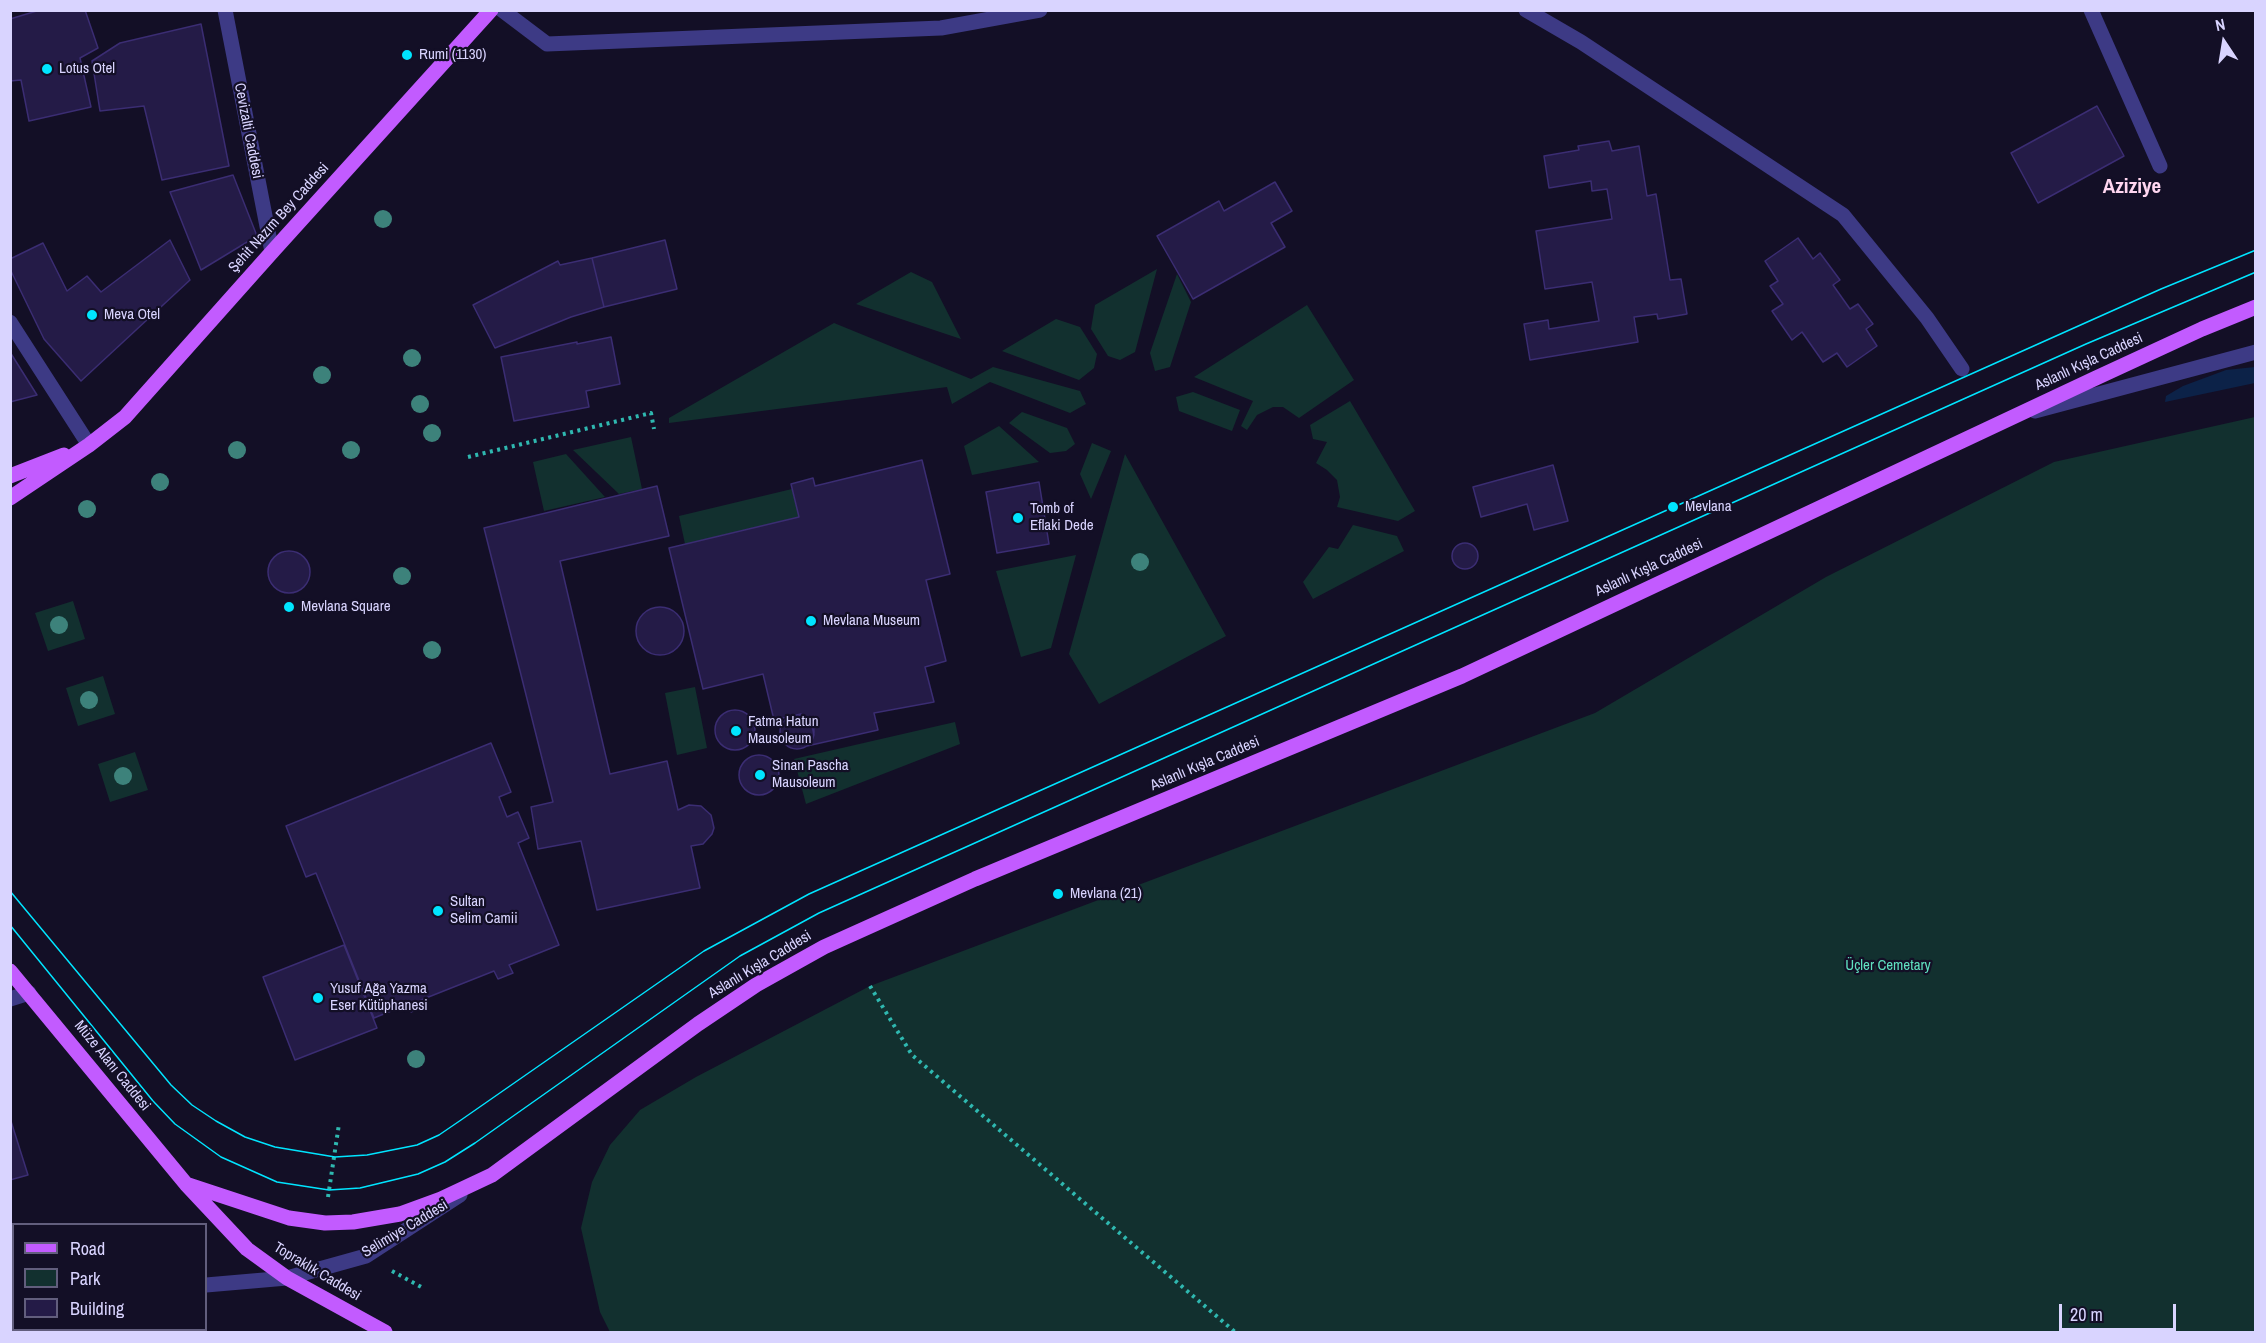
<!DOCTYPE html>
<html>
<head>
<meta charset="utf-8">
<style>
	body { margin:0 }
	#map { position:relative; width:2266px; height:1343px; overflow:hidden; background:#130f26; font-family:"Archivo Narrow",sans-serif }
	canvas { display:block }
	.frame { position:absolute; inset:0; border:12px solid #d9d4ff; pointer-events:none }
	.legend { position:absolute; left:12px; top:1223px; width:195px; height:108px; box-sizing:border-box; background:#130f26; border:2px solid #625e7d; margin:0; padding:8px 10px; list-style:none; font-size:18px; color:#d9d4ff }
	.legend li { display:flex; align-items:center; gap:12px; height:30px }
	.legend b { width:30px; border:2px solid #625e7d }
	.north { position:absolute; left:2194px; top:12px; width:60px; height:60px; -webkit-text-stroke:4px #130f26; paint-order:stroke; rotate:348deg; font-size:16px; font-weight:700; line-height:24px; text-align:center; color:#d9d4ff }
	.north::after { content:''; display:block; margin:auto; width:21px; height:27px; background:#d9d4ff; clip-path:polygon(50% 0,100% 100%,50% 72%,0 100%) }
	.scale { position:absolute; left:2059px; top:1304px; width:117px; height:27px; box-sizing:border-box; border:3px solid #d9d4ff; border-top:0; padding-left:8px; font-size:18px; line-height:21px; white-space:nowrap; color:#d9d4ff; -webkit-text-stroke:4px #130f26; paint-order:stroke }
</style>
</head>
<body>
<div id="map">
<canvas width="2266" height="1343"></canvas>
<div class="frame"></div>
<ul class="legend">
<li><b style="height:8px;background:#c25bff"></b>Road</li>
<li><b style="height:16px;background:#12302f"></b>Park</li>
<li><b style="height:16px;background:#241b47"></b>Building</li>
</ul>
<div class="north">N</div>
<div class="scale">20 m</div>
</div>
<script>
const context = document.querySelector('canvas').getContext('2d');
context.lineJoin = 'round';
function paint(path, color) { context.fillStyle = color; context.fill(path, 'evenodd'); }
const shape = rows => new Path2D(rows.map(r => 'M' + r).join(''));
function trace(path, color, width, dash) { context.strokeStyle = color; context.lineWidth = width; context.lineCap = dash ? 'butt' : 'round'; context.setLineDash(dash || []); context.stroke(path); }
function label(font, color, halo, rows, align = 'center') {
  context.font = font + ' "Archivo Narrow",sans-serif'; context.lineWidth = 4.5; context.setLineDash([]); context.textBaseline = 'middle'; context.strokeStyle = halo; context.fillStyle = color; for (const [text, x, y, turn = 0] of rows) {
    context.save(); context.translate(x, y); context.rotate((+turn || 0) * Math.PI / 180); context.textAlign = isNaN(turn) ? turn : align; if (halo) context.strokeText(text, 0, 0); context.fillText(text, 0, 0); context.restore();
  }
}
paint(shape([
	[1157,269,1135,352,1120,360,1108,356,1091,329,1095,305],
	[911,272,932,282,961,339,856,304],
	[1177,274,1191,302,1170,367,1155,371,1150,353],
	[1307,305,1354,380,1299,418,1283,407,1273,407,1257,415,1247,430,1241,426,1253,401,1194,377],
	[1056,319,1080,327,1097,354,1094,368,1079,380,1002,351],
	[834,323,971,379,993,367,1080,391,1086,404,1070,413,990,382,952,404,947,387,669,423,669,418],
	[1193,392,1240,410,1232,431,1179,411,1176,397],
	[1350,401,1415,511,1398,521,1337,507,1340,497,1337,480,1327,470,1316,463,1327,442,1313,439,1310,425],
	[1022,412,1067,428,1075,444,1066,451,1050,453,1009,423],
	[2255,417,2255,1332,610,1332,600,1312,581,1228,592,1182,610,1145,640,1110,696,1077,870,986,1595,713,1826,577,2054,462],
	[999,426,1039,462,972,475,964,446],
	[631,437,642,489,619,494,573,450],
	[1092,443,1111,451,1091,499,1080,474],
	[566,454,605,497,544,511,533,462],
	[1125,454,1226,636,1099,704,1069,654],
	[792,489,799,517,685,544,679,516],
	[1353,525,1397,536,1404,551,1313,599,1303,582,1329,547,1338,549],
	[1076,555,1051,648,1021,657,996,571],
	[73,601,85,639,48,651,35,613],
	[103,676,115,714,78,726,66,688],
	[695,687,707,748,677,755,665,693],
	[955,722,960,744,806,804,794,759],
	[135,752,148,790,110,802,98,764]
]), '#12302f');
paint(shape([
	[2255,367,2255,383,2165,402,2166,396,2183,386,2226,370]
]), '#0c2248');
const building = shape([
	[40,10,85,10,98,48,80,58,91,107,29,121,21,80,10,81,10,19,40,10],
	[201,24,229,166,162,180,144,106,100,111,92,61,120,43,201,24],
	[2097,106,2124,156,2038,203,2011,153,2097,106],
	[1609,141,1612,151,1639,146,1647,196,1656,194,1670,280,1681,279,1687,314,1658,319,1657,314,1634,317,1638,342,1530,360,1524,324,1548,320,1549,329,1599,321,1592,282,1545,289,1536,231,1612,219,1607,189,1592,191,1591,181,1549,188,1544,156,1579,150,1578,146,1609,141],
	[233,175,257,236,201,270,170,192,233,175],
	[1275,182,1292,211,1271,223,1285,247,1193,299,1157,236,1219,201,1224,211,1275,182],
	[1798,238,1813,259,1820,253,1840,280,1833,285,1850,309,1858,304,1873,324,1866,329,1877,346,1847,367,1837,353,1823,362,1802,332,1792,340,1772,311,1783,304,1770,286,1778,281,1765,261,1798,238],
	[170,240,190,280,81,381,44,339,10,269,10,259,43,243,67,291,87,276,101,292,170,240],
	[665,240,677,289,604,307,592,258,665,240],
	[592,258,604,307,571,317,495,348,473,305,558,261,560,265,592,258],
	[611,337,620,384,586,391,589,407,514,421,501,357,577,342,577,344,611,337],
	[10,352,37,395,10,402,10,352],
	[922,460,950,574,926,580,946,661,925,667,934,702,874,713,878,730,807,746,814,735,811,721,801,714,774,720,763,674,703,689,669,548,799,517,791,484,813,478,815,486,922,460],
	[1553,465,1568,521,1534,530,1527,504,1481,517,1473,487,1553,465],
	[1039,482,1049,544,997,553,986,492,1039,482],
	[657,486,669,536,560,561,610,774,667,761,678,810,689,805,701,806,711,815,714,828,712,834,703,844,691,846,700,888,597,910,581,841,538,849,531,807,553,802,484,528,657,486],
	'1452 556a13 13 0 1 1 26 0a13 13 0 1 1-26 0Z',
	'268 572a21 21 0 1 1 42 0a21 21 0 1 1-42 0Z',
	'636 631a24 24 0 1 1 48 0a24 24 0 1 1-48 0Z',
	'715 730a20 20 0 1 1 40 0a20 20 0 1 1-40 0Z',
	'780 732a17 17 0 1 1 34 0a17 17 0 1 1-34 0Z',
	[491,743,511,792,499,797,507,817,518,812,529,838,518,843,559,945,509,965,513,973,498,979,494,971,421,1000,424,1006,411,1012,408,1004,374,1018,316,873,306,877,286,826,491,743],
	'739 775a20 20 0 1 1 40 0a20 20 0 1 1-40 0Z',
	[344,945,377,1028,295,1060,263,977,344,945],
	[10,1118,28,1175,10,1180,10,1118]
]);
paint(building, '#241b47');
trace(building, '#3b2d73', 1.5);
trace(shape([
	[468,457,651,413,654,429],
	[870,986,912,1055,1235,1332],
	[328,1197,339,1124],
	[392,1271,423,1288]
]), '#2fb8b0', 4, [3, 4.5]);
trace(shape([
	[225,10,272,252],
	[502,10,547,44,941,28,1040,10],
	[1526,10,1581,42,1843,215,1927,318,1962,369],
	[2091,10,2160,166],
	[10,322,89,445],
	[2035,411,2256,352],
	[10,999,29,993],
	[206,1285,287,1278,366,1256,460,1195],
	[10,1297,14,1297],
	[121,1332,121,1330]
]), '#3d3a85', 15);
trace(shape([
	[10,476,64,455],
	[10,498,89,445,125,417,272,252,491,10],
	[10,971,186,1184,247,1249,287,1278,385,1332],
	[186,1184,289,1218,325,1223,353,1222,400,1214,441,1199,492,1175,698,1024,756,985,824,947,975,879,1462,676,2096,378,2202,329,2256,307]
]), '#c25bff', 15);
trace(shape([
	[10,891,171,1085,192,1105,216,1121,245,1137,275,1147,335,1157,367,1155,417,1145,439,1135,461,1120,704,951,809,894,2161,289,2256,250],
	[10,925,153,1101,175,1124,221,1157,277,1182,329,1190,360,1188,418,1174,445,1162,475,1143,740,956,819,913,2086,344,2256,272]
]), '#00e5ff', 1.5);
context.fillStyle = '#3d827b';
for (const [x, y] of [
	[383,219],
	[412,358],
	[322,375],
	[420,404],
	[432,433],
	[237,450],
	[351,450],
	[160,482],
	[87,509],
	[1140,562],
	[402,576],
	[59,625],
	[432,650],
	[89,700],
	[123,776],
	[416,1059]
]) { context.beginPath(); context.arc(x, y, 9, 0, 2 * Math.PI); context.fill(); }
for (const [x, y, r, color] of [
	[407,55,6,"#00e5ff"],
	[47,69,6,"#00e5ff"],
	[92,315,6,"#00e5ff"],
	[1673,507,6,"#00e5ff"],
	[1018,518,6,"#00e5ff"],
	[289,607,6,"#00e5ff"],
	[811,621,6,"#00e5ff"],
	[736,731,6,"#00e5ff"],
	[760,775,6,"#00e5ff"],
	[1058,894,6,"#00e5ff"],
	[438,911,6,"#00e5ff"],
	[318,998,6,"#00e5ff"]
]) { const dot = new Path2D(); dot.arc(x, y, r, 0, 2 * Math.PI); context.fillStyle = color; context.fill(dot); trace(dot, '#130f26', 2); }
label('15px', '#d9d4ff', '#130f26', [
	["Rumi (1130)",419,55],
	["Lotus Otel",59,69],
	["Meva Otel",104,315],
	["Mevlana",1685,507],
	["Tomb of",1030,509],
	["Eflaki Dede",1030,526],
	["Mevlana Square",301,607],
	["Mevlana Museum",823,621],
	["Fatma Hatun",748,722],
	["Mausoleum",748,739],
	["Sinan Pascha",772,766],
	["Mausoleum",772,783],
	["Mevlana (21)",1070,894],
	["Sultan",450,902],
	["Selim Camii",450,919],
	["Yusuf Ağa Yazma",330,989],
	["Eser Kütüphanesi",330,1006]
], 'left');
label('15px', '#d9d4ff', '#130f26', [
	["Cevizalti Caddesi",248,131,79],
	["Şehit Nazım Bey Caddesi",279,218,-48],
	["Aslanlı Kışla Caddesi",2089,362,-25],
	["Aslanlı Kışla Caddesi",1649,568,-25],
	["Aslanlı Kışla Caddesi",1205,764,-23],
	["Aslanlı Kışla Caddesi",760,965,-31],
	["Müze Alanı Caddesi",112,1066,51],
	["Selimiye Caddesi",405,1229,-31],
	["Topraklık Caddesi",317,1272,31]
]);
label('15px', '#5fe0c0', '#130f26', [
	["Üçler Cemetary",1888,966]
]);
label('bold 21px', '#ffd6f0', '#130f26', [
	["Aziziye",2132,187]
]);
</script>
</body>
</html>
